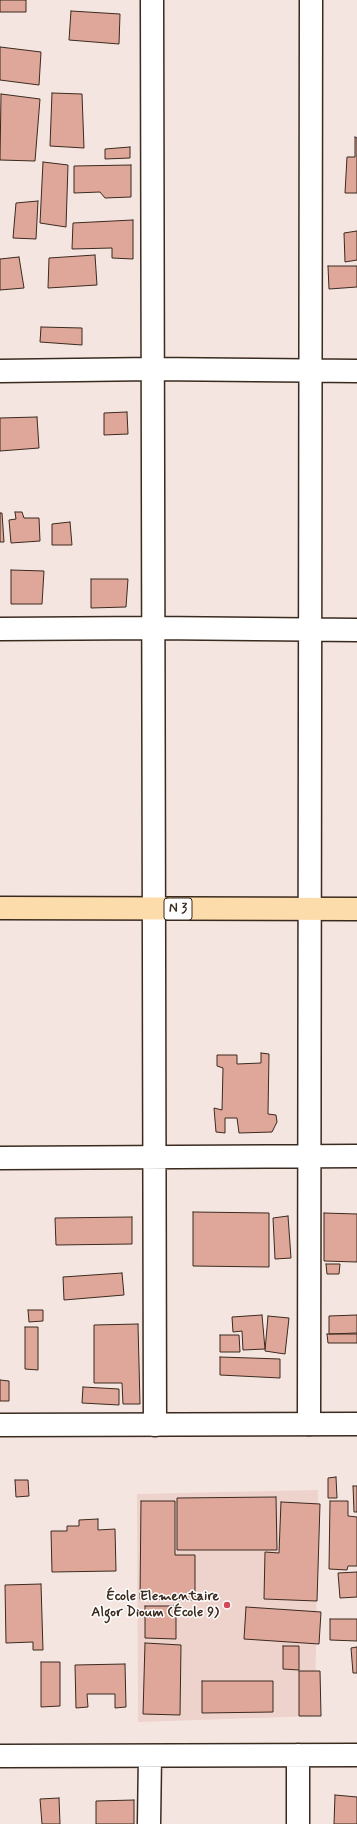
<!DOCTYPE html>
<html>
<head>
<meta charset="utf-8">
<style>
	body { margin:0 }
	canvas { display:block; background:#f5e5e1 }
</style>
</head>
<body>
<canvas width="357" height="1824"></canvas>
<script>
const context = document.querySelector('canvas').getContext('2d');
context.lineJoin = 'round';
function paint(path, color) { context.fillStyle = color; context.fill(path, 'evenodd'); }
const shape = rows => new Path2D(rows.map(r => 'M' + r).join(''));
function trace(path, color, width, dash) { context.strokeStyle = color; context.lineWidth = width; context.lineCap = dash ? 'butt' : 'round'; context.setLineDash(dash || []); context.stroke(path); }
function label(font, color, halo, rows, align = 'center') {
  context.font = font + ' Mynerve,sans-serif'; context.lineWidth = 3; context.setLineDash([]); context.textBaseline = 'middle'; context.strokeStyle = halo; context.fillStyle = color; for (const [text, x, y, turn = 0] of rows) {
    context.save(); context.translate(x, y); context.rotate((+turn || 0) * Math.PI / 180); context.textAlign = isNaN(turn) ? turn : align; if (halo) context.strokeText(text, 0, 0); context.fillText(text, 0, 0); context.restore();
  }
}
paint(shape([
	[318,1490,315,1716,138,1722,137,1494]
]), '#eed2cc');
const building = shape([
	[0,0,26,0,26,12,0,12,0,0],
	[71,11,120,14,119,44,69,40,71,11],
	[0,47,41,52,39,85,0,80,0,47],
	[52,93,82,94,84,148,50,146,52,93],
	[1,94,40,99,35,161,0,160,1,94],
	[355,137,357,138,357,193,345,193,347,157,355,157,355,137],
	[130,147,130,158,105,159,105,149,130,147],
	[43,162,68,165,66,227,40,223,43,162],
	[131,165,131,197,105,198,100,192,74,193,74,166,131,165],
	[38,201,36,239,13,238,16,203,38,201],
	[133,220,133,259,112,258,112,248,72,249,73,223,133,220],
	[357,231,357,260,345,262,344,233,357,231],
	[95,255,97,285,48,288,49,258,95,255],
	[19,257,24,288,0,290,0,259,19,257],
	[328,266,357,266,357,287,329,289,328,266],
	[41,327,82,328,82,345,40,342,41,327],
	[127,412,128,434,104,435,104,413,127,412],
	[37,417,39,448,0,451,0,418,37,417],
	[15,512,22,512,24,518,39,518,40,541,11,543,9,520,16,519,15,512],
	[0,513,2,513,4,542,0,542,0,513],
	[70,522,72,545,52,545,52,524,70,522],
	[11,570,44,571,42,604,11,604,11,570],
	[91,579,128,579,126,607,91,608,91,579],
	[261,1053,269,1054,268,1114,276,1115,277,1122,272,1132,239,1133,237,1118,225,1118,225,1133,216,1132,214,1108,222,1110,223,1068,217,1066,217,1055,237,1055,237,1064,261,1063,261,1053],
	[193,1212,269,1213,269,1267,193,1266,193,1212],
	[324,1213,357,1214,357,1262,324,1261,324,1213],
	[288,1216,291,1258,275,1259,273,1218,288,1216],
	[132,1217,132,1244,56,1245,55,1218,132,1217],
	[326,1264,340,1264,339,1274,327,1274,326,1264],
	[122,1273,124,1295,64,1300,63,1277,122,1273],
	[28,1310,43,1310,43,1321,29,1322,28,1310],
	[262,1315,265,1349,243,1350,242,1331,233,1332,232,1317,262,1315],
	[357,1315,357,1333,329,1334,329,1316,357,1315],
	[268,1316,289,1318,285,1354,265,1351,268,1316],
	[138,1324,140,1404,123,1404,122,1383,94,1383,94,1325,138,1324],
	[25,1327,38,1327,38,1370,25,1369,25,1327],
	[327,1334,357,1334,357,1343,328,1343,327,1334],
	[220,1335,239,1335,240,1352,220,1352,220,1335],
	[220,1357,280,1359,280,1378,220,1375,220,1357],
	[0,1380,9,1381,9,1401,0,1401,0,1380],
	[83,1387,119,1389,119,1405,82,1403,83,1387],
	[336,1477,337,1498,328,1498,328,1478,336,1477],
	[15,1480,28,1480,29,1496,16,1497,15,1480],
	[353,1486,357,1486,357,1512,354,1512,353,1486],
	[276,1497,277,1550,177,1550,177,1498,276,1497],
	[141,1501,175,1501,175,1555,195,1555,195,1600,140,1599,141,1501],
	[330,1501,348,1501,348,1516,357,1517,357,1566,348,1566,347,1570,329,1569,330,1501],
	[281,1502,320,1504,317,1601,264,1599,265,1552,279,1553,281,1502],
	[98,1519,98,1530,115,1529,116,1571,52,1572,51,1531,67,1531,67,1526,79,1526,79,1520,98,1519],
	[357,1572,357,1597,340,1598,338,1573,357,1572],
	[41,1584,43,1650,33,1650,33,1642,6,1643,5,1585,41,1584],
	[145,1606,176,1606,176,1639,145,1638,145,1606],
	[246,1607,321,1612,319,1644,244,1639,246,1607],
	[330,1619,357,1619,357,1641,330,1640,330,1619],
	[145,1643,181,1645,180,1715,143,1714,145,1643],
	[283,1646,299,1646,299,1670,283,1669,283,1646],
	[357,1647,357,1673,353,1673,351,1648,357,1647],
	[41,1662,60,1662,60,1706,41,1707,41,1662],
	[125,1664,126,1707,115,1708,115,1694,87,1694,88,1707,76,1708,75,1665,125,1664],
	[299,1671,320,1671,321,1716,299,1716,299,1671],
	[202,1681,273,1681,273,1712,202,1713,202,1681],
	[335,1795,357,1797,357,1824,334,1824,335,1795],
	[59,1798,60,1824,42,1824,40,1799,59,1798],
	[134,1800,134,1824,96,1824,96,1801,134,1800]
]);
paint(building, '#dfa79a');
trace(building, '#3b2a1e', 1);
const minor = shape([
	[152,0,155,1425],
	[0,371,153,369,357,371],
	[0,629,154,628,357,630],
	[0,1158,357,1156],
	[309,1424,311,0],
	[0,1756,357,1755],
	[149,1824,150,1756],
	[298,1824,298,1755]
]);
const tertiary = shape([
	[0,1425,357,1424]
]);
const primary = shape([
	[0,908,357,909]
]);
trace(minor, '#3b2a1e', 25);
trace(tertiary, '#3b2a1e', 25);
trace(primary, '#3b2a1e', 25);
trace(minor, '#fff', 22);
trace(tertiary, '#fff', 22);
trace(primary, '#fddcac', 22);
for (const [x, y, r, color] of [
	[227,1605,4,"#d1495b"]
]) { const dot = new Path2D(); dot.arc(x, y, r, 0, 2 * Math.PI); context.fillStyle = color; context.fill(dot); trace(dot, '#fff', 1.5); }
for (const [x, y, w] of [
	[178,909,28]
]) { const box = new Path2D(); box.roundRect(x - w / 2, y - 11, w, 22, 3); context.fillStyle = '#fff'; context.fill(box); trace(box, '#3b2a1e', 1); }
label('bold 13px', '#3b2a1e', null, [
	["N 3",178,909]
]);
label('bold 14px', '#3b2a1e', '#fff', [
	["École Elementaire",219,1597],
	["Algor Dioum (École 9)",219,1613]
], 'right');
</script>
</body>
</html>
